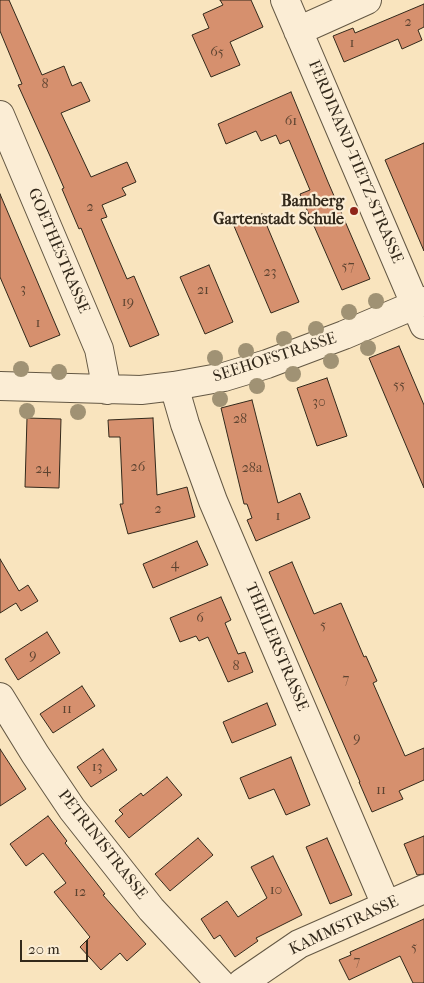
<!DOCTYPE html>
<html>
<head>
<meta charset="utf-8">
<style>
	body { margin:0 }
	#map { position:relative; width:424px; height:983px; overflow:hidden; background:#f9e4be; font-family:"IM FELL French Canon",serif }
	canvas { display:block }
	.scale { position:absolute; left:20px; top:940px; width:68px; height:22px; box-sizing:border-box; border:2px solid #33291b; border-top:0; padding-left:6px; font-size:15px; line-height:18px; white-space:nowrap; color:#33291b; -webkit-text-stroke:4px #fbedd5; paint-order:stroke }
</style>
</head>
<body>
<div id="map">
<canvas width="424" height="983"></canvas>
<div class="scale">20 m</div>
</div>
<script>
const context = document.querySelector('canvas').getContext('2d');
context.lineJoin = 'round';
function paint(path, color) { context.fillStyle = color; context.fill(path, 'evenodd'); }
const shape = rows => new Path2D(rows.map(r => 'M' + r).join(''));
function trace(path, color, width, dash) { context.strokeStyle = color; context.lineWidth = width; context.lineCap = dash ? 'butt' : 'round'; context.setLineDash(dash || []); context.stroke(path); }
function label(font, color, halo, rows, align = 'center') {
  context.font = font + ' "IM FELL French Canon",serif'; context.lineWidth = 4.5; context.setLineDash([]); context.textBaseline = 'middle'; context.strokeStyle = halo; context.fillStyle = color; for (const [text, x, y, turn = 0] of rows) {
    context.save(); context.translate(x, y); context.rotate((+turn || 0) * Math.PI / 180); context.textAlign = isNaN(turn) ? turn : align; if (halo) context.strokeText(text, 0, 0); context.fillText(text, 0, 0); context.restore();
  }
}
const building = shape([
	[0,0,9,0,42,75,64,66,72,86,81,82,90,101,61,113,91,177,127,162,136,182,122,188,126,195,102,205,107,217,101,219,127,279,134,276,159,335,130,347,81,228,79,229,62,189,64,188,50,156,18,85,22,84,0,31,0,0],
	[220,0,251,0,263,27,230,42,240,65,211,77,192,35,209,28,203,14,223,5,220,0],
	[424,4,424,27,418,30,422,40,402,49,398,39,344,62,333,36,353,28,355,33,424,4],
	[291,92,328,182,370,279,342,290,300,194,310,190,289,140,280,144,276,135,261,141,256,131,226,144,218,124,291,92],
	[424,143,424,251,385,160,424,143],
	[0,194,60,335,30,347,0,277,0,194],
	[262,214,299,302,271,313,234,226,262,214],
	[209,265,233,322,205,334,180,277,209,265],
	[399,346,424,405,424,488,369,358,399,346],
	[327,378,347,436,317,446,297,388,327,378],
	[252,400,278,503,300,493,310,518,256,541,247,520,252,518,247,504,244,504,221,408,252,400],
	[27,418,61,419,59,488,25,487,27,418],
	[153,418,157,495,187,487,195,517,128,534,120,504,123,504,120,437,109,437,108,420,153,418],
	[197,541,208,565,153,588,143,564,197,541],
	[0,559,19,591,28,585,38,601,21,611,16,603,0,613,0,559],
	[292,562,314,614,341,603,364,657,366,656,377,681,373,683,405,756,424,748,424,780,399,791,403,799,372,812,359,782,360,782,269,572,292,562],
	[221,597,231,620,225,623,238,654,245,652,253,672,228,682,208,637,199,641,196,636,180,642,170,618,221,597],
	[47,632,60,653,18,680,5,659,47,632],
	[82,686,95,706,53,733,40,714,82,686],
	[267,703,276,725,232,743,223,722,267,703],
	[0,749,26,789,0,806,0,749],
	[103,749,117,770,91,787,77,767,103,749],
	[291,757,310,805,286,815,274,789,249,799,240,778,291,757],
	[167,777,182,795,129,838,115,821,123,814,119,810,141,793,143,796,167,777],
	[48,816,67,841,65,843,105,894,103,895,146,944,127,961,120,953,101,970,80,947,90,937,54,892,66,883,43,853,26,866,10,844,48,816],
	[424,836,424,874,417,875,404,844,424,836],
	[198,838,213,855,170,891,155,874,198,838],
	[327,838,352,895,330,904,306,847,327,838],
	[273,856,302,915,256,938,258,941,235,957,220,935,214,939,201,919,227,901,238,917,267,898,251,867,273,856],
	[424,919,424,983,413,983,400,956,349,980,339,960,351,955,350,952,424,919]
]);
paint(building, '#d6906e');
trace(building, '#33291b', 1);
const minor = shape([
	[285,0,424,325],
	[298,31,367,0],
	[0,115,99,349,107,390],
	[0,386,141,390,174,386,224,377,267,364,344,335,424,301],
	[174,386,185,424,213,501,386,905],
	[0,697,35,754,72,809,151,909,220,983],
	[242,983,299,944,424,889]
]);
trace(minor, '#645844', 30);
trace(minor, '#fbedd5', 28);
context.fillStyle = '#a09274';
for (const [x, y] of [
	[376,301],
	[349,312],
	[316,329],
	[284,339],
	[368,348],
	[246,351],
	[215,358],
	[331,361],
	[21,369],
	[59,372],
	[293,374],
	[257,386],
	[220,399],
	[27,411],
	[78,412]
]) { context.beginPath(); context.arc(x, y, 8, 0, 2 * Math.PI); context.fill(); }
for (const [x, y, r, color] of [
	[354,211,5,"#8f2418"]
]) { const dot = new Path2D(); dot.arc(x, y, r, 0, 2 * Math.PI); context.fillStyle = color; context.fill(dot); trace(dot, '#fbedd5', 2); }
label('14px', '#5c4330', null, [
	["2",408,23],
	["1",352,44],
	["65",217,53],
	["8",45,85],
	["61",291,122],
	["2",90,208],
	["57",348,267],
	["23",270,273],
	["3",23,290],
	["21",203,291],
	["19",128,303],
	["1",38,324],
	["55",399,386],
	["30",319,403],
	["28",240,420],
	["26",138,468],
	["28a",252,469],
	["24",43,470],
	["2",158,510],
	["1",278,517],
	["4",175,565],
	["6",200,619],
	["5",323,626],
	["9",33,656],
	["8",236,667],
	["7",346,680],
	["11",67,710],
	["9",357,739],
	["13",97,768],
	["11",381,791],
	["10",276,891],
	["12",80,893],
	["5",414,948],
	["7",357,962]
]);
label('16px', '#33291b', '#fbedd5', [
	["FERDINAND-TIETZ-STRASSE",355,162,67],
	["GOETHESTRASSE",58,251,67],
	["SEEHOFSTRASSE",275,358,-18],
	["THEILERSTRASSE",276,647,67],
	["PETRINISTRASSE",102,845,52],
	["KAMMSTRASSE",344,926,-25]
]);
label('bold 16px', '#33291b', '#fbedd5', [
	["Bamberg",344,202],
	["Gartenstadt Schule",344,220]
], 'right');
</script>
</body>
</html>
